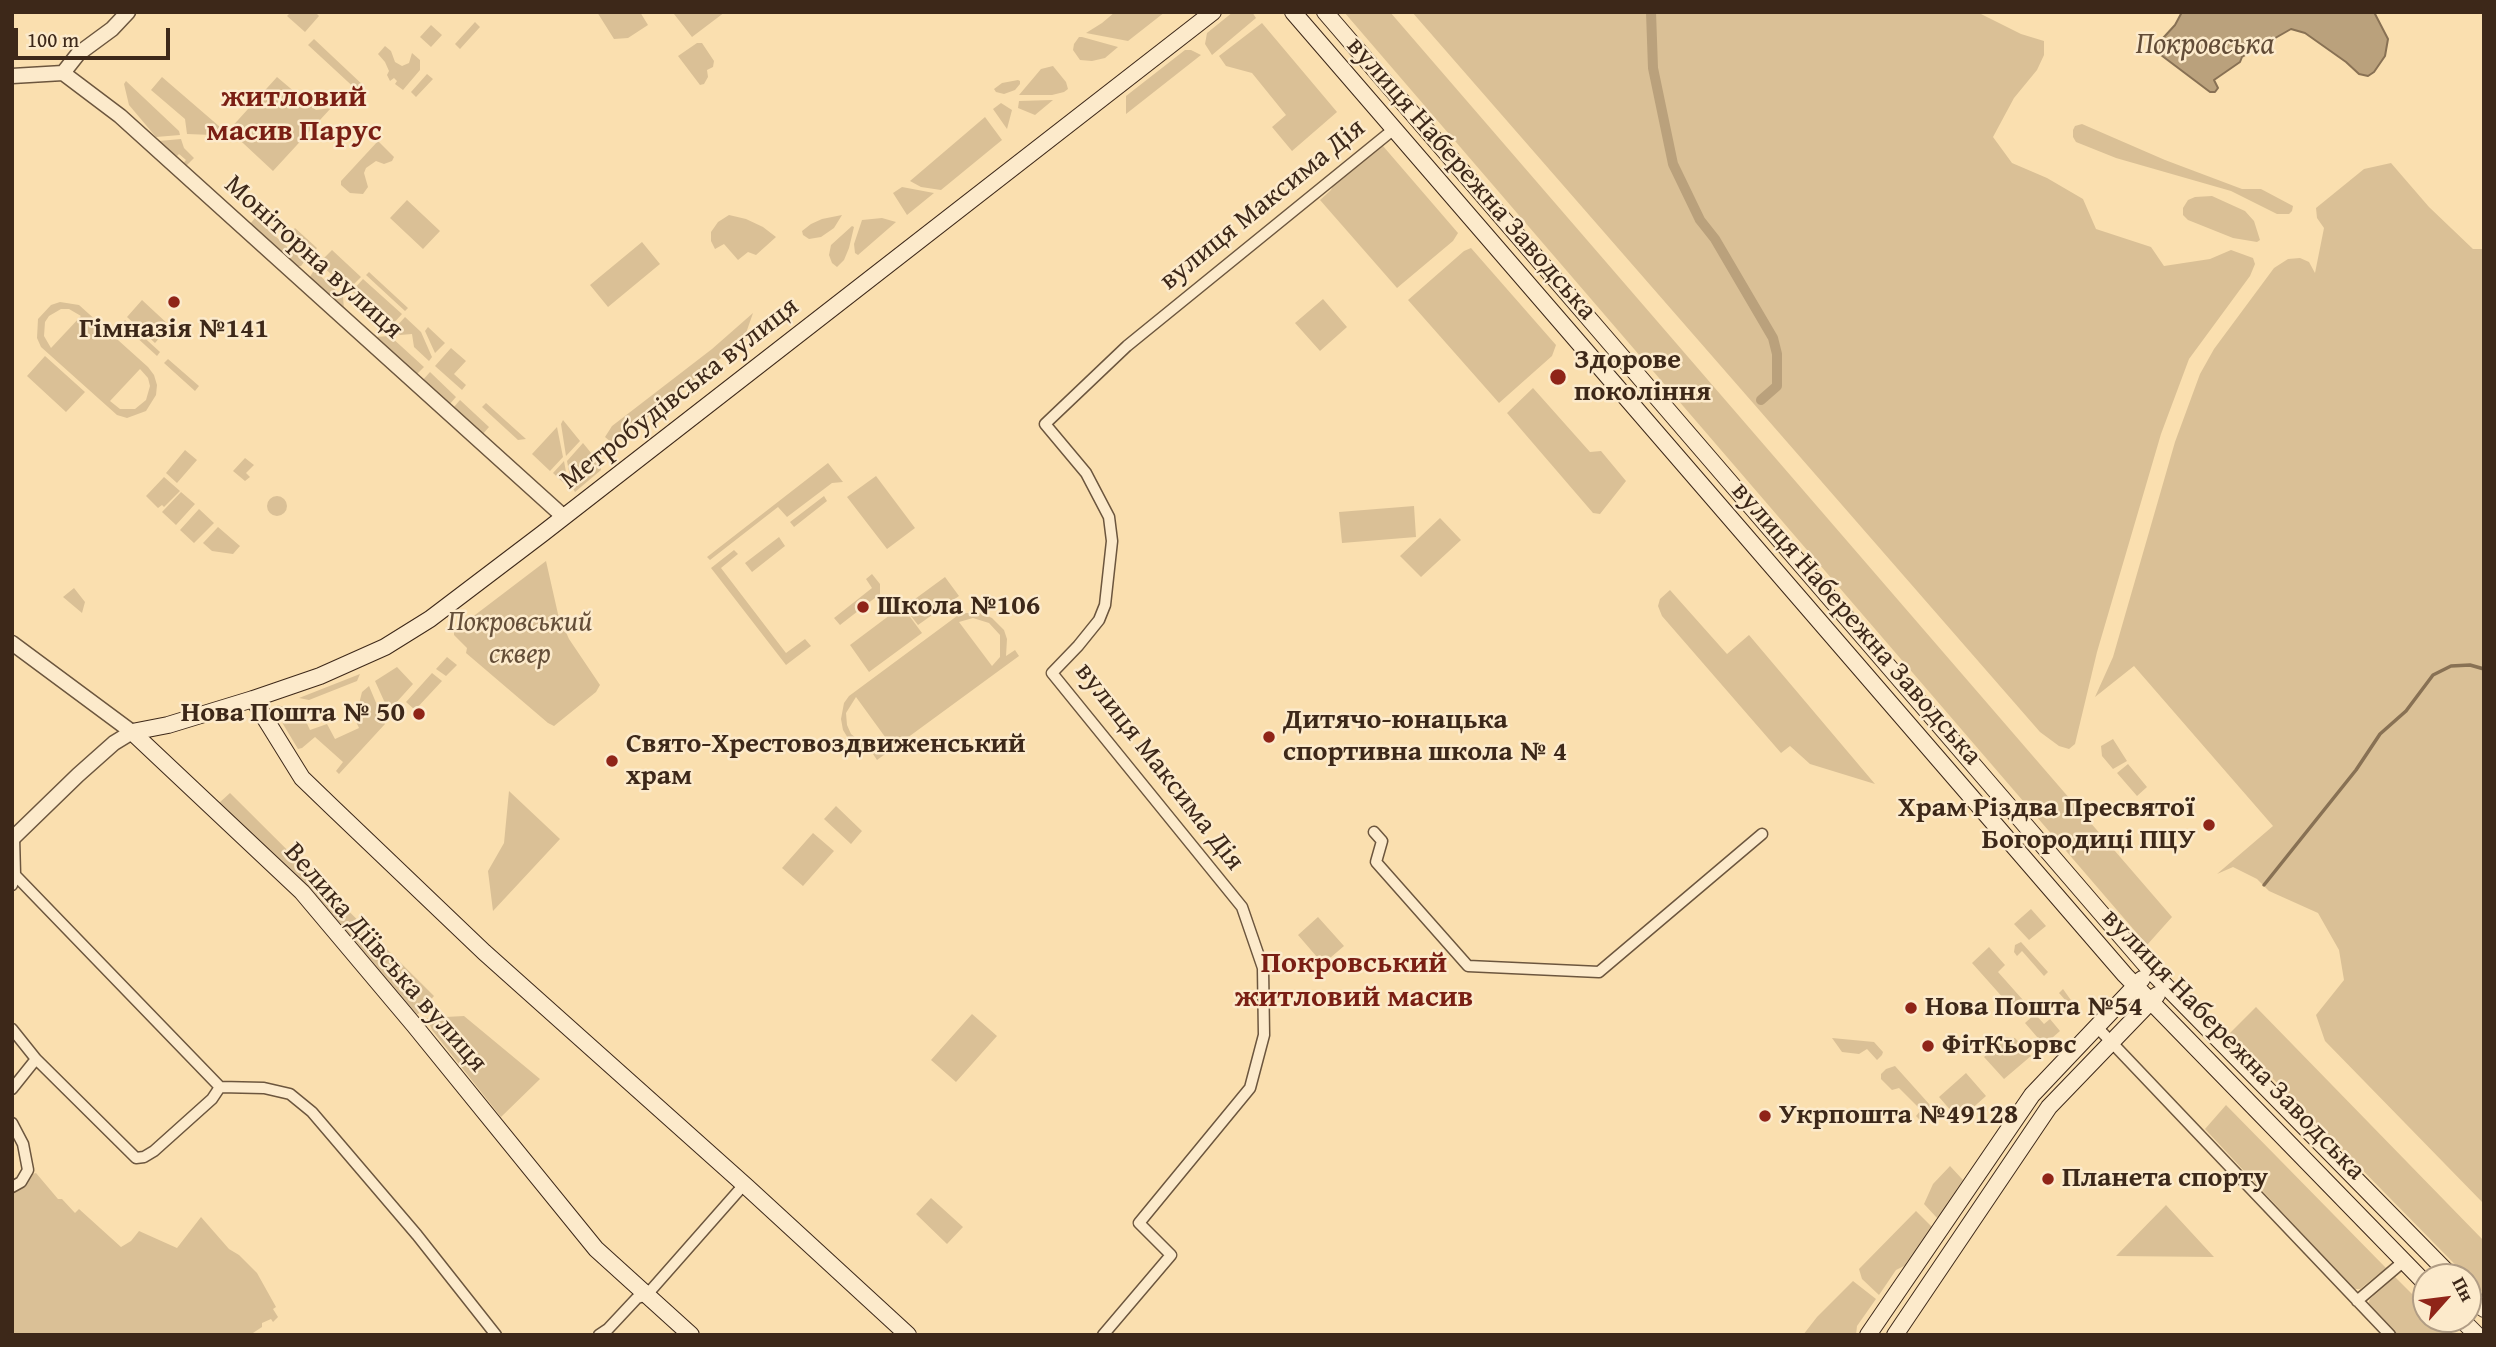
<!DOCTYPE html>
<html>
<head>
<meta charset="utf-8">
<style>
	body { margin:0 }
	#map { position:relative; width:2496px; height:1347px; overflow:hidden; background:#fadfaf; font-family:"Gentium Book Plus",serif }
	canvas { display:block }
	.frame { position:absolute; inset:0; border:14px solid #3d2819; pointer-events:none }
	.north { position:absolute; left:2412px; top:1263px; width:70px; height:70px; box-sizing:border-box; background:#fceacb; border:2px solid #b09c84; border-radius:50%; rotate:62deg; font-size:19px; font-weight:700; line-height:28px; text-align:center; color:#3d2819 }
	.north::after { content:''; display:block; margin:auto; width:24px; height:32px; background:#8f2418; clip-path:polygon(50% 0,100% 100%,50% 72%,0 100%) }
	.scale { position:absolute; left:14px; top:28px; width:156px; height:32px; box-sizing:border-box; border:4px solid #3d2819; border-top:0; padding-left:9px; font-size:21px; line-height:24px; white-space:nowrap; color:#3d2819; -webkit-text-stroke:5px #fceacb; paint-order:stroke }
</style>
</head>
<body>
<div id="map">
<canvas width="2496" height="1347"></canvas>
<div class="frame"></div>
<div class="north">Пн</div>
<div class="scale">100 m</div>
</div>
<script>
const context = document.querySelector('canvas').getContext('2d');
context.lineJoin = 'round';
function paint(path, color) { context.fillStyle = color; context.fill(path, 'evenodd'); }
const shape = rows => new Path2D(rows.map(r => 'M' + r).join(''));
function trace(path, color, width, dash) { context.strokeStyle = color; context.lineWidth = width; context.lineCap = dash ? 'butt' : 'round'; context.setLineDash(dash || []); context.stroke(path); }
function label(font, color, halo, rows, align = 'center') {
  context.font = font + ' "Gentium Book Plus",serif'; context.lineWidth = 5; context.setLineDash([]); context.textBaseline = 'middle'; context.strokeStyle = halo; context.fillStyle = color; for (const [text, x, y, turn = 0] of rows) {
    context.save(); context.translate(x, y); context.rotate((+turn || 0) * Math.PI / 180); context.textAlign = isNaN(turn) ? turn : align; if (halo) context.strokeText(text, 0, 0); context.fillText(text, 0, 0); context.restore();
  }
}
paint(shape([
	[291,12,315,12,319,16,305,32,287,16],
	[597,12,640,12,648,25,628,38,614,39],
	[676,12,725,12,692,37,674,14],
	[1115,12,1165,12,1128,41,1086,33,1102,23],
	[1233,12,1252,12,1256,18,1212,55,1205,44,1207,33],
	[1344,12,1390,12,2172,917,2147,945],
	[1412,12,1977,12,2021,34,2044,41,2044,55,2037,70,2014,98,1993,137,2012,163,2047,178,2083,199,2096,229,2151,247,2164,266,2210,259,2231,250,2253,258,2255,264,2250,276,2189,359,2161,434,2097,652,2075,744,2069,749,2059,746,2040,732],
	[475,22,480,27,460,49,455,44],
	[1262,23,1337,112,1292,151,1272,127,1286,115,1252,73,1226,66,1219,56],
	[431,25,442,35,431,47,420,37],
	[1079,37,1082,37,1118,47,1105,58,1092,61,1080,60,1073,50,1074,44],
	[314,39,365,87,360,93,308,45],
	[697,43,702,43,714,61,713,67,707,70,708,77,704,84,700,85,678,56],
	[385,46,391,51,395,62,402,66,409,63,412,53,420,60,420,70,403,90,395,84,397,81,394,78,390,81,387,75,389,71,385,62,378,54],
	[1185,50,1191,50,1201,55,1126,114,1126,96],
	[1053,66,1066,82,1068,89,1064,92,1052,95,1019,95,1041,69],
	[427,74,433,79,416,97,411,92],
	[162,77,220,127,212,135,187,134,185,119,151,90],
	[277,77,316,110,331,108,273,171,229,130],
	[1018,80,1020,81,1020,84,1015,90,1004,94,996,92,994,89,1002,83],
	[126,81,179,131,180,135,156,137,129,105,124,84],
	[1053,100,1035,115,1018,108,1019,101],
	[1001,103,1012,110,1007,129,993,109],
	[985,117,1002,140,941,190,921,187,910,181],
	[2082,124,2165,160,2242,189,2261,189,2293,206,2292,211,2289,214,2277,214,2231,191,2116,158,2076,142,2073,137,2073,130,2075,126],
	[181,139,184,148,194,158,186,166,180,167,186,160,179,154,174,159,159,141],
	[378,141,394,157,392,161,384,164,376,161,366,168,364,173,368,187,363,194,350,193,341,185,341,181],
	[1383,146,1458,233,1453,241,1397,288,1320,200,1331,190,1333,185],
	[2391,163,2429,207,2473,249,2484,249,2484,1204,2325,1041,2316,1015,2344,980,2339,950,2318,913,2269,891,2257,879,2233,867,2217,874,2273,826,2134,666,2095,697,2113,657,2175,442,2200,374,2214,349,2274,268,2288,259,2300,258,2309,262,2315,273,2324,228,2317,218,2316,208,2364,169],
	[902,187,934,193,907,215,893,193],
	[2212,196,2245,211,2254,221,2260,240,2257,242,2233,238,2188,220,2183,215,2183,208,2188,200,2195,197],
	[407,200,440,231,423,249,390,218],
	[729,215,746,219,763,227,776,237,756,255,748,252,738,260,724,244,715,249,711,241,711,232,718,222],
	[842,215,834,228,821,237,809,239,803,235,802,231,811,224,822,219],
	[255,218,304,262,301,266,297,266,250,224],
	[882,218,896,222,858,255,855,253,854,244,862,220],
	[852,226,854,227,849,248,844,260,837,267,832,263,829,255,831,245],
	[295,228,317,248,310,256,288,236],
	[642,242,660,264,608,307,590,285],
	[1471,248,1556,345,1552,356,1499,403,1408,300,1464,251],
	[332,250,361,277,348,290,344,286,344,274,331,274,319,263],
	[314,270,343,297,344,309,310,277],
	[369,272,408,308,405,311,366,275],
	[363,279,402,314,391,326,352,291],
	[1323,299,1347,327,1320,351,1295,323],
	[142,300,170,326,155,343,127,317],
	[60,302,79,305,148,367,154,375,157,385,156,395,146,411,127,418,117,415,41,347,37,338,38,319,51,305],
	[61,309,69,309,81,316,51,348,44,336,45,322,49,316],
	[140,369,148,378,150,386,146,400,135,409,120,409,110,401],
	[753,313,745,336,731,350,628,433,611,442,605,437,612,426,712,349],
	[405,317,421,332,432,357,429,361,414,347,412,334,400,335,394,329],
	[125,320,160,352,157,356,122,324],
	[428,327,445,343,435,353,425,331],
	[390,336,424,367,416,375,374,337],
	[451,348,466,361,454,374,466,385,462,390,435,366],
	[45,356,85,392,66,412,27,376],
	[168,359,199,386,195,391,164,363],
	[430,372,456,397,449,405,422,381],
	[1533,388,1590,452,1601,451,1626,481,1600,514,1593,513,1507,413],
	[460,400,489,427,482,435,453,408],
	[486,403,526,439,518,440,482,407],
	[563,420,580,441,566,456,561,424],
	[557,427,563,457,550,471,532,454],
	[583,443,600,464,601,470,575,492,572,487,567,461],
	[185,450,197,460,177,483,166,473],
	[245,458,254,465,246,473,250,477,245,481,233,471],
	[564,461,569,488,553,473],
	[828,463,843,482,832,483,787,517,778,507,710,560,707,557],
	[876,476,915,528,887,549,847,497],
	[164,477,180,491,164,507,162,505,158,508,146,496],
	[181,492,195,504,176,525,162,512],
	[824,496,827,501,794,527,790,522],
	'267 506a10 10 0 1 1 20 0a10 10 0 1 1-20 0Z',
	[1414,506,1416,537,1342,543,1339,512],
	[199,509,214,523,194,543,180,530],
	[1440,518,1461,540,1421,577,1400,556],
	[218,527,240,546,233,554,212,551,203,543],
	[779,537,785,546,752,572,745,563],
	[734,550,738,554,721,568,786,653,805,639,811,646,786,665,711,568],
	[546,561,558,614,569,639,600,685,596,692,554,726,548,723,466,653,467,648,454,635,454,631],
	[872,574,880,584,880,594,840,625,834,618,872,588,866,579],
	[945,577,959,596,918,625,904,607],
	[74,588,85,602,82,613,63,597],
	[1670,590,1727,654,1749,635,1875,784,1810,764,1790,746,1781,753,1662,616,1658,606,1660,599],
	[902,606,922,633,869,672,850,645],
	[966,613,981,613,992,618,1004,630,1007,639,1006,656,1015,650,1019,656,877,760,873,754,875,752,860,748,851,743,843,730,841,719,844,703,849,696,957,616],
	[973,618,989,623,1000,635,1000,657,992,666,959,622],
	[856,697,888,741,885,744,874,746,865,745,851,734,847,725,846,713],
	[447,657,457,665,446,676,436,669],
	[397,667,413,684,394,705,390,705,385,703,375,681],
	[432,673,442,681,415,710,406,702],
	[360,674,357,681,309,700,299,698],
	[369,686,385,724,339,774,336,771,343,762,315,737,302,748,298,749,283,724,277,705,301,711,310,730,327,724,335,739,359,728,352,713,354,711,362,719,369,712,361,704,360,700,362,692],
	[2113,739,2127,761,2113,769,2102,756,2101,746],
	[2128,764,2147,787,2137,796,2117,773],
	[509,791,560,839,493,911,488,871,504,843],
	[230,793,434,996,418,1014,414,1015,307,886,219,803],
	[836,806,862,831,851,844,824,819],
	[813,833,834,851,803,886,782,868],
	[2031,909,2046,926,2029,940,2014,924],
	[1318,917,1344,946,1323,964,1298,935],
	[2021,942,2048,972,2044,976,2022,951,2017,956,2014,952,2015,945],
	[1989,947,2005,965,1998,972,2031,1009,2021,1018,1972,963],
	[2063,989,2073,1003,2070,1011,2064,1014,2060,1009,2066,1001,2059,993],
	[2256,1007,2484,1241,2484,1294,2229,1034],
	[972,1014,997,1036,956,1082,931,1060],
	[2035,1014,2044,1024,2050,1019,2060,1031,2044,1045,2025,1023],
	[464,1016,540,1079,501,1117,432,1030,427,1018],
	[2006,1037,2015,1038,2031,1056,2004,1079,1984,1057],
	[1832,1038,1874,1042,1883,1052,1882,1055,1877,1060,1867,1049,1859,1054,1842,1052],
	[1895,1066,1930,1105,1931,1109,1929,1116,1919,1119,1916,1116,1921,1110,1899,1088,1892,1090,1881,1079,1881,1074,1886,1069],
	[1966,1073,1986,1096,1959,1120,1939,1097],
	[2226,1105,2386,1268,2360,1289,2354,1289,2205,1129],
	[1950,1166,1963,1180,1938,1219,1924,1204,1933,1184],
	[36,1173,58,1199,62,1199,75,1213,79,1209,121,1247,131,1241,139,1231,177,1248,201,1217,229,1249,239,1255,257,1273,276,1307,273,1309,278,1317,273,1322,271,1319,262,1323,262,1327,250,1335,12,1335,12,1190,30,1175],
	[931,1198,963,1227,947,1244,916,1214],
	[2166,1205,2214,1257,2116,1256],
	[1916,1211,1933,1228,1906,1265,1896,1270,1879,1295,1862,1279,1859,1269],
	[2395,1277,2426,1308,2426,1319,2437,1319,2452,1335,2398,1335,2368,1304,2370,1299],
	[1853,1281,1876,1299,1857,1326,1856,1335,1803,1335,1817,1317]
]), '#dac096');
const water = shape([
	[2182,12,2374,12,2388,39,2385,56,2374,72,2368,76,2359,74,2346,62,2305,33,2291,29,2242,57,2240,62,2214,80,2218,88,2215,92,2210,92,2153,49,2175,25,2182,12]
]);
paint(water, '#baa17c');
trace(water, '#887154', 2);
trace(shape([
	[2264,885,2356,770,2380,734,2406,711,2433,675,2451,666,2470,665,2484,669]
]), '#887154', 3.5);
trace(shape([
	[1651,12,1653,68,1673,164,1700,220,1715,239,1773,338,1777,354,1777,386,1761,400]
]), '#baa17c', 10);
const minor = shape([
	[1374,832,1382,841,1376,862,1468,966,1599,972,1762,834],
	[15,875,220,1087,264,1088,290,1094,312,1112,417,1235,496,1335],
	[12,885,15,875,14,837],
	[2096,1026,2390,1335],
	[12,1029,36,1059,136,1158,144,1157,154,1151,212,1099,220,1087],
	[12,1089,36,1059],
	[12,1123,23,1144,28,1170,21,1182,12,1187],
	[2357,1301,2404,1261],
	[599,1335,608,1329,637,1298,645,1296,652,1289,741,1188,747,1187],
	[1103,1335,1171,1255,1139,1223,1250,1088,1264,1035,1263,968,1242,907,1052,673,1078,646,1099,620,1105,605,1112,541,1109,517,1086,473,1045,424,1127,346,1394,129]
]);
const tertiary = shape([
	[63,73,78,54,112,29,128,12],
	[12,76,63,73,120,116,564,517],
	[12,643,132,732,114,743,78,775,12,839]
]);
const secondary = shape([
	[1293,12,2125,975,2426,1284],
	[1325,12,2150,970,2452,1277],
	[253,699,302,778,330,805,484,952,747,1187,908,1335],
	[132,732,168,725,253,699,320,676,385,647,430,619,542,534,1213,12],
	[132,732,302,892,414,1025,596,1249,691,1335],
	[2468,1293,2484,1309],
	[2461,1319,2477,1335],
	[1868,1335,2032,1095,2142,979],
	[1895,1335,2049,1107,2157,995]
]);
trace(minor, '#6c563e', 13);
trace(tertiary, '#6c563e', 17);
trace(secondary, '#3d2819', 18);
trace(minor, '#fceacb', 10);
trace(tertiary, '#fceacb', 14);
trace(secondary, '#fceacb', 16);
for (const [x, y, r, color] of [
	[174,302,7,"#8f2418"],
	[1558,377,9,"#8f2418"],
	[863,607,7,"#8f2418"],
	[419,714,7,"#8f2418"],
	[1269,737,7,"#8f2418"],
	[612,761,7,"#8f2418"],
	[2209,825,7,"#8f2418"],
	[1911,1008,7,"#8f2418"],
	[1928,1046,7,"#8f2418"],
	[1765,1116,7,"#8f2418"],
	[2048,1179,7,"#8f2418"]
]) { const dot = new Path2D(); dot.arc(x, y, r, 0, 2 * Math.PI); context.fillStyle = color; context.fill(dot); trace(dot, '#fceacb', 2.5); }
label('28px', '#3d2819', '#fceacb', [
	["вулиця Набережна Заводська",1471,179,49],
	["вулиця Максима Дія",1263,205,-39],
	["Моніторна вулиця",313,258,42],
	["Метробудівська вулиця",680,394,-38],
	["вулиця Набережна Заводська",1856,624,49],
	["вулиця Максима Дія",1159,767,52],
	["Велика Діївська вулиця",385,958,49],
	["вулиця Набережна Заводська",2233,1045,46]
]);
label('bold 28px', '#3d2819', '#fceacb', [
	["Гімназія №141",174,330,"center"],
	["Здорове",1574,361],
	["покоління",1574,393],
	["Школа №106",877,607],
	["Нова Пошта № 50",405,714,"right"],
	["Дитячо-юнацька",1283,721],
	["спортивна школа № 4",1283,753],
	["Свято-Хрестовоздвиженський",626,745],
	["храм",626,777],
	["Храм Різдва Пресвятої",2195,809,"right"],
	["Богородиці ПЦУ",2195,841,"right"],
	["Нова Пошта №54",1925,1008],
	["ФiтКьорвс",1942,1046],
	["Укрпошта №49128",1779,1116],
	["Планета спорту",2062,1179]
], 'left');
label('italic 28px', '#644e38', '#fceacb', [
	["Покровський",520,623],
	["сквер",520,655]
]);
label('italic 30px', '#624c37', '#fceacb', [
	["Покровська",2205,45]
]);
label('bold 30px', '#7a1f14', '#fceacb', [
	["житловий",294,98],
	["масив Парус",294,132],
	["Покровський",1354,964],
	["житловий масив",1354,998]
]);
</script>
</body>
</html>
